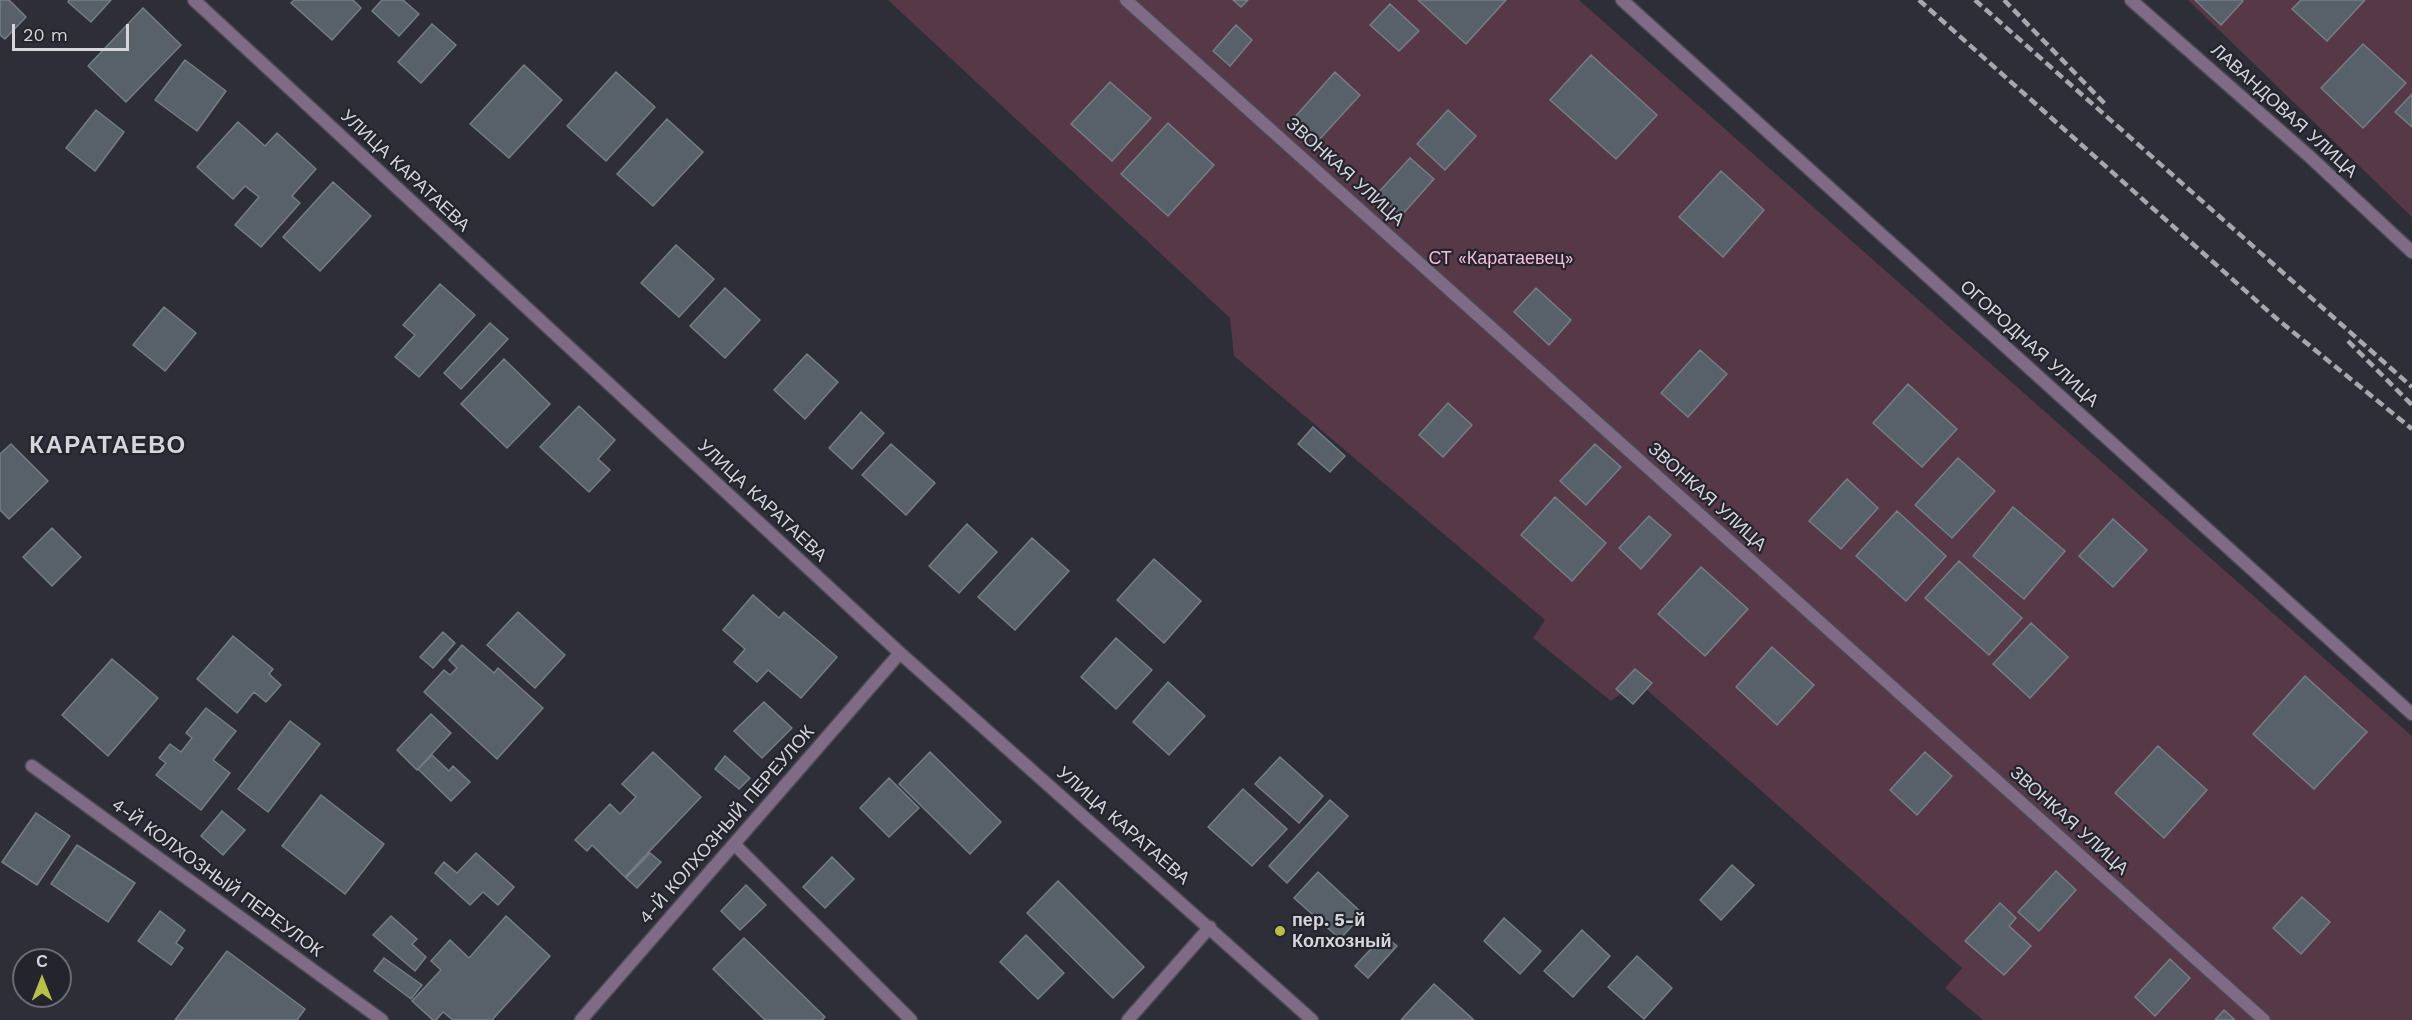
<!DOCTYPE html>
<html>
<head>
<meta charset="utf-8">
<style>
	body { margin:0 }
	#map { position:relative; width:2412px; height:1020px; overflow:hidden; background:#2e2e38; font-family:"Work Sans",sans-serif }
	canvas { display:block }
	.north { position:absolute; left:12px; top:948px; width:60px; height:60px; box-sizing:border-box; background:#24242e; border:2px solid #6b6b74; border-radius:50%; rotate:0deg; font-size:16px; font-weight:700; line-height:24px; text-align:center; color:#d5d5dc }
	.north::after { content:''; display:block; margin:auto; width:21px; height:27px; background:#b7c148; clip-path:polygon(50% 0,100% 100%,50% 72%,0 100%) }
	.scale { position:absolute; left:12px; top:24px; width:117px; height:27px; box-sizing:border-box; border:3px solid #d5d5dc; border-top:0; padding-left:8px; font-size:18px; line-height:21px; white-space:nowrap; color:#d5d5dc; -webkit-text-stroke:4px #24242e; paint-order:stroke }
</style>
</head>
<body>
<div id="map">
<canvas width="2412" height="1020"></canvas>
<div class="north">С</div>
<div class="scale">20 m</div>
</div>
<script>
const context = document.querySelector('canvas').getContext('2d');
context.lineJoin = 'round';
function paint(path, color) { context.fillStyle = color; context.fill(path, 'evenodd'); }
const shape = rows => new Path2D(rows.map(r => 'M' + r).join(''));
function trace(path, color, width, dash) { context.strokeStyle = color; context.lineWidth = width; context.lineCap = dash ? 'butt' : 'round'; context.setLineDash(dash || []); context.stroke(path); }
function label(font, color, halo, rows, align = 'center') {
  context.font = font + ' "Work Sans",sans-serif'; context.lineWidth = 4.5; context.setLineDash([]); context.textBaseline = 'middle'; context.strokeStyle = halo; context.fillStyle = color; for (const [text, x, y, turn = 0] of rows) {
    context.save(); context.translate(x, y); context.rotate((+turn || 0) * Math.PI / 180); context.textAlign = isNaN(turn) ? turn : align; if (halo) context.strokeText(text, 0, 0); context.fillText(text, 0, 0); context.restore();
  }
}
paint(shape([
	[888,0,1579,0,2412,736,2412,1020,1983,1020,1945,988,1962,968,1638,682,1611,701,1533,638,1545,620,1234,356,1230,318],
	[2188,0,2412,0,2412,217]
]), '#563846');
const building = shape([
	[0,0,9,0,26,17,5,39,0,35,0,0],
	[69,0,111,0,91,22,68,2,69,0],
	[294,0,353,0,361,8,332,40,291,3,294,0],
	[382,0,403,0,419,14,399,36,372,11,382,0],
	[1233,0,1248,0,1241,7,1233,0],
	[1418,0,1506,0,1466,44,1418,0],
	[2195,0,2242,0,2243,1,2221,25,2195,0],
	[2301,0,2365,0,2327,41,2292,9,2301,0],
	[1390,4,1419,31,1399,51,1370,25,1390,4],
	[143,8,181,45,126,102,88,66,143,8],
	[432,24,456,45,421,83,398,62,432,24],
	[1236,25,1252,40,1230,66,1213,51,1236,25],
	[2363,44,2406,83,2363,128,2321,88,2363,44],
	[1591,55,1657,115,1616,159,1550,100,1591,55],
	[185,60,226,91,197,131,155,100,185,60],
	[524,65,562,100,509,158,470,124,524,65],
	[616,72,655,107,606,161,567,126,616,72],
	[1335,72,1360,95,1318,141,1294,118,1335,72],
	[1110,82,1151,118,1112,161,1071,124,1110,82],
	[2412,94,2412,127,2395,112,2412,94],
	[96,110,124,132,95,171,66,148,96,110],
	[1448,110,1476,136,1445,170,1417,144,1448,110],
	[667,119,703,152,653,206,617,174,667,119],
	[238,122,265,146,277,133,316,169,292,196,300,203,261,247,235,225,259,197,245,186,233,199,197,167,238,122],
	[1168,123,1214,165,1168,216,1121,174,1168,123],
	[1410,158,1434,179,1401,216,1377,194,1410,158],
	[1721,171,1764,210,1723,257,1679,217,1721,171],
	[333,182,371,216,320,271,283,237,333,182],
	[676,245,714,279,679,317,641,283,676,245],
	[440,284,475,315,419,377,395,357,415,335,403,325,440,284],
	[725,288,760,320,725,358,690,326,725,288],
	[1536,288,1571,320,1549,345,1514,312,1536,288],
	[164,307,196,333,165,371,133,345,164,307],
	[490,323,508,339,461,389,444,373,490,323],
	[1700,350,1727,374,1688,417,1661,393,1700,350],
	[807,354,838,382,805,419,774,390,807,354],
	[504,359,550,404,507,448,461,404,504,359],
	[1908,384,1957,429,1922,467,1873,423,1908,384],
	[1448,403,1472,425,1443,457,1419,435,1448,403],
	[579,406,615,440,598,459,610,470,589,492,540,447,579,406],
	[861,412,884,433,852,469,829,448,861,412],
	[1313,427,1345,456,1330,472,1298,444,1313,427],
	[11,444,48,481,9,519,0,510,0,454,11,444],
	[891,444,935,483,906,515,862,475,891,444],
	[1595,444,1621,467,1586,505,1560,481,1595,444],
	[1958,458,1995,491,1952,538,1915,505,1958,458],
	[1847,479,1878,508,1841,549,1809,521,1847,479],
	[1555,497,1606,543,1572,581,1521,535,1555,497],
	[2013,507,2065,551,2024,599,1973,556,2013,507],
	[1897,511,1946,556,1906,601,1856,556,1897,511],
	[1649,516,1671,535,1641,569,1619,548,1649,516],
	[2113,519,2147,550,2113,587,2079,556,2113,519],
	[967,524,997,552,959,593,929,566,967,524],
	[52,528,81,557,52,586,23,557,52,528],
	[1032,538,1069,571,1015,630,978,597,1032,538],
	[1154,559,1201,601,1164,643,1117,600,1154,559],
	[1959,561,2022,618,1989,655,1925,598,1959,561],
	[1701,567,1748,609,1705,656,1658,614,1701,567],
	[753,595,779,618,784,612,837,657,801,698,768,670,757,682,734,662,745,649,723,630,753,595],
	[518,612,565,655,535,688,487,645,518,612],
	[2031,623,2068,657,2030,698,1993,664,2031,623],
	[443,632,455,643,433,668,420,657,443,632],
	[233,636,273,669,269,674,281,685,266,702,254,692,237,713,197,679,233,636],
	[1116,638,1152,670,1116,709,1081,677,1116,638],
	[462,645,494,673,498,668,543,708,497,759,424,692,444,670,450,675,457,668,449,660,462,645],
	[1772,647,1814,685,1777,725,1736,687,1772,647],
	[112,659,158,698,108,756,62,715,112,659],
	[1635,669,1652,683,1633,704,1616,689,1635,669],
	[2305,676,2367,732,2314,789,2253,734,2305,676],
	[1168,682,1205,716,1169,755,1133,722,1168,682],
	[764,702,792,728,762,758,734,731,764,702],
	[206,708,236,731,213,760,230,773,201,810,156,775,166,763,159,758,170,744,181,752,192,738,186,733,206,708],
	[431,714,451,733,417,770,397,750,431,714],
	[290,721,320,744,268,812,238,789,290,721],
	[2158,746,2207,790,2164,838,2115,793,2158,746],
	[653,752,701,797,625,877,592,845,587,851,575,840,610,804,620,814,636,797,622,784,653,752],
	[930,752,1001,822,970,854,899,784,930,752],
	[1925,752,1952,776,1917,815,1890,790,1925,752],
	[432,755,449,771,453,766,470,782,451,801,418,769,432,755],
	[725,756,750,778,739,789,715,769,725,756],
	[1280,757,1323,796,1299,823,1255,784,1280,757],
	[889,778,919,808,889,837,860,808,889,778],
	[1243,789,1287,829,1252,866,1208,827,1243,789],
	[321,795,384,844,345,894,282,846,321,795],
	[1330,800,1348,816,1287,883,1269,866,1330,800],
	[222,811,245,830,223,855,201,836,222,811],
	[36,813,70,836,37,885,2,862,36,813],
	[77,845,135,883,108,922,51,884,77,845],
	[476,853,514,887,498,905,483,892,470,905,435,873,444,862,457,873,476,853],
	[650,853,661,862,637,888,626,878,650,853],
	[832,857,854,879,825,908,803,887,832,857],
	[1732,865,1754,885,1721,920,1700,900,1732,865],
	[2056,871,2076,890,2039,931,2018,912,2056,871],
	[1318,872,1363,914,1340,939,1294,898,1318,872],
	[1058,881,1144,967,1113,998,1027,913,1058,881],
	[746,885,766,905,740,930,721,911,746,885],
	[2302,897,2330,922,2301,954,2273,928,2302,897],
	[2000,903,2016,918,2009,926,2031,946,2004,975,1965,941,2000,903],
	[160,911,185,930,176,943,183,948,171,965,138,941,160,911],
	[391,916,417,939,412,944,426,957,415,971,373,935,391,916],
	[506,916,550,956,492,1020,453,1020,443,1012,436,1020,433,1020,412,1001,441,970,431,961,450,940,469,958,506,916],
	[1504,918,1541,951,1520,974,1484,941,1504,918],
	[1582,930,1610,956,1573,997,1544,971,1582,930],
	[1026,935,1064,973,1038,999,1000,962,1026,935],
	[1384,935,1397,946,1368,978,1355,966,1384,935],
	[744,938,825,1017,822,1020,765,1020,713,969,744,938],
	[227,951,305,1009,297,1020,175,1020,227,951],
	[1637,956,1672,988,1644,1019,1608,987,1637,956],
	[384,958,422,985,411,999,374,971,384,958],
	[2170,959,2190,978,2155,1016,2135,997,2170,959],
	[1434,984,1474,1020,1401,1020,1434,984],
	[2224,1010,2235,1020,2215,1020,2224,1010]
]);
paint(building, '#586069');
trace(building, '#757e87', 1.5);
const minor = shape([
	[194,0,900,653,1312,1020],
	[1126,0,2264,1020],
	[1622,0,2412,714],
	[2131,0,2309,156,2412,252],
	[32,766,382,1020],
	[734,844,911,1020],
	[581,1020,900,653],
	[1128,1020,1210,927]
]);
trace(minor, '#494952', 15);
trace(minor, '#806b87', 12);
trace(shape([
	[1919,0,2277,319,2412,429],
	[1975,0,2412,387],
	[2004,0,2107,106],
	[2348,341,2412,405]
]), '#a7a7af', 4.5, [9, 4.5]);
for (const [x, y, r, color] of [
	[1280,931,6,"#b7c148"]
]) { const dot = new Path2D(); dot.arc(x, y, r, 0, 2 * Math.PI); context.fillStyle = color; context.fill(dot); trace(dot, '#24242e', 2); }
label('18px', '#d5d5dc', '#24242e', [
	["ЛАВАНДОВАЯ УЛИЦА",2284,111,42],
	["УЛИЦА КАРАТАЕВА",405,171,43],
	["ЗВОНКАЯ УЛИЦА",1345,172,42],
	["ОГОРОДНАЯ УЛИЦА",2029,344,42],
	["ЗВОНКАЯ УЛИЦА",1707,497,42],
	["УЛИЦА КАРАТАЕВА",762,501,43],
	["ЗВОНКАЯ УЛИЦА",2069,821,42],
	["4-Й КОЛХОЗНЫЙ ПЕРЕУЛОК",727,825,-49],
	["УЛИЦА КАРАТАЕВА",1123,826,41],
	["4-Й КОЛХОЗНЫЙ ПЕРЕУЛОК",217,878,36]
]);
label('18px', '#fabcd7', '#24242e', [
	["СТ «Каратаевец»",1501,259]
]);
label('bold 18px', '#d5d5dc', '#24242e', [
	["пер. 5-й",1292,921],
	["Колхозный",1292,942]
], 'left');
context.letterSpacing = '1.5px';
label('bold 24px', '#d5d5dc', '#24242e', [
	["КАРАТАЕВО",108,446]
]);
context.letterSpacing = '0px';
</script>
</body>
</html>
